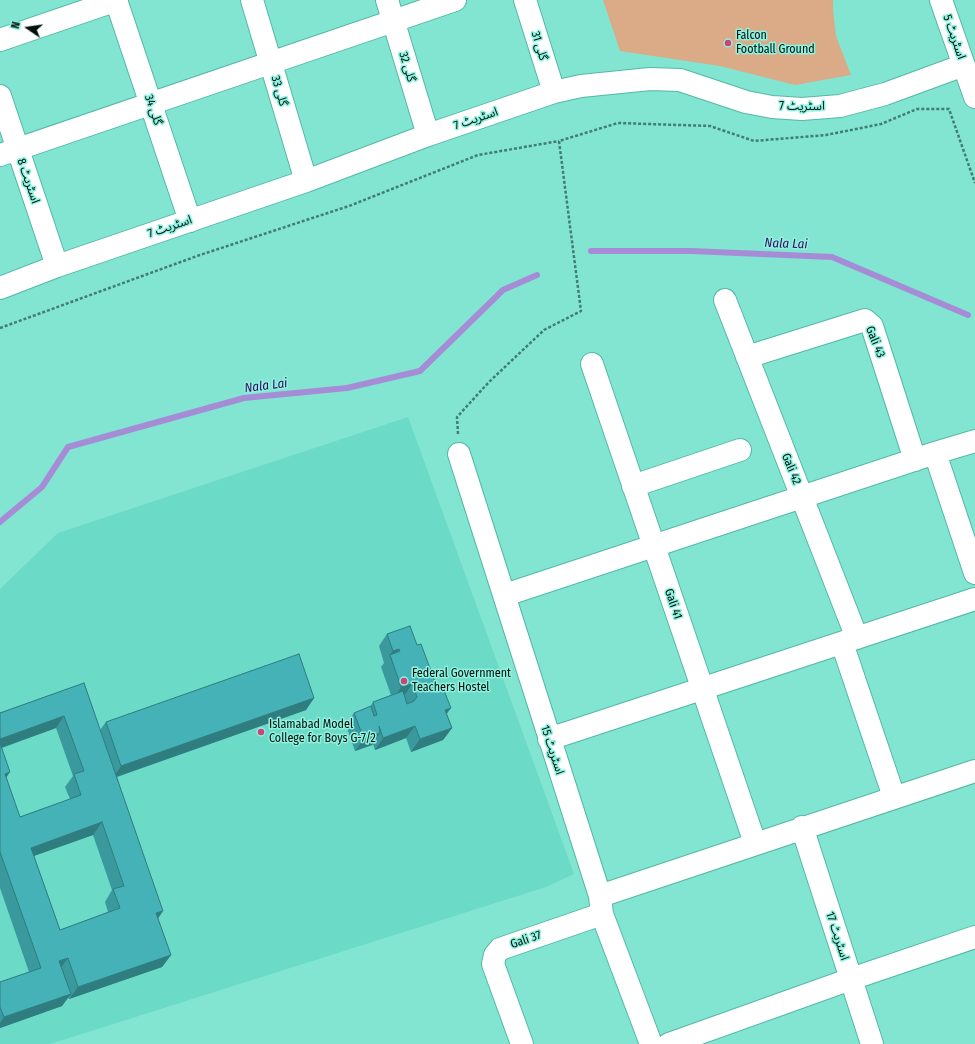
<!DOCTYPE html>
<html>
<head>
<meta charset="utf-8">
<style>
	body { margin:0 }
	#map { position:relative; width:975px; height:1044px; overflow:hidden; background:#81e5d1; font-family:"Fira Sans Condensed",sans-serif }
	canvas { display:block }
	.north { position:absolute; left:8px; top:8px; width:40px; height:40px; -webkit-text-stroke:3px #8ef2df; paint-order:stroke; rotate:283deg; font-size:11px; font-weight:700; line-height:16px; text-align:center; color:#00100d }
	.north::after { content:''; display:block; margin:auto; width:14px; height:18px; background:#00100d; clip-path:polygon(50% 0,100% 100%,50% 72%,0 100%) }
</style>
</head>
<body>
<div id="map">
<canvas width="975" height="1044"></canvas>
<div class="north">N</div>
</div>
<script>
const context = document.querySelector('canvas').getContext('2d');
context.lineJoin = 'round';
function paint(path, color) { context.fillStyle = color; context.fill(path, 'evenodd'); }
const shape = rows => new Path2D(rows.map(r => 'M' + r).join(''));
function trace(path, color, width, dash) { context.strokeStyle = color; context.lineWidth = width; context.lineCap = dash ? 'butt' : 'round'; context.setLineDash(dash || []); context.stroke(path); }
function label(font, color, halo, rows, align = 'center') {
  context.font = font + ' "Fira Sans Condensed","Noto Sans Arabic",sans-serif'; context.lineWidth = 3; context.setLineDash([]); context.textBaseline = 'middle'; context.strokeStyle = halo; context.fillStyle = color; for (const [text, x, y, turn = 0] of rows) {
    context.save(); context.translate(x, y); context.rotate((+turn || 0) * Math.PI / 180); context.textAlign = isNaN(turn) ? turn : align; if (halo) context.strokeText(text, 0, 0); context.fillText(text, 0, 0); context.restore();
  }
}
paint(shape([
	[408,417,574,874,546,887,50,1044,0,1044,0,589,58,533]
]), '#6bdac6');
paint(shape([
	[603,0,833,0,833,10,836,36,851,75,795,85,720,66,620,51]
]), '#daab86');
trace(shape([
	[591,251,691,251,832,257,968,315],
	[0,522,42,487,68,447,244,398,347,388,420,371,503,290,537,275]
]), '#a68cd6', 6);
const minor = shape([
	[116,0,190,221],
	[252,0,306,181],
	[387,0,428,135],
	[525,0,554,92],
	[941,0,975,97],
	[0,40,117,0],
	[0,96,57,266],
	[0,155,455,0],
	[0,288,57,266,306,181,428,135,554,92,581,86,650,79,680,80,746,102,772,107,802,109,840,106,885,94,964,65],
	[725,300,857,638],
	[747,357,865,320,872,326,915,460],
	[592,364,755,843],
	[935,453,975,573],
	[459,454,600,896,602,914,651,1044],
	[633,486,740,450],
	[505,595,935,453,975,441],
	[842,643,894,797],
	[549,739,975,599],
	[802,827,872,1044],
	[600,896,975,771],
	[522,1044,493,964,495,955,500,949,602,914],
	[669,1044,851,979,975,937]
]);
trace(minor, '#53b8a6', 24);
trace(shape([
	[0,328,197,256,349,206,478,155,559,141],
	[458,434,457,417,489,382,544,330,581,311,559,141,618,123,710,126,754,141,826,135,881,124,917,109,949,109,975,183]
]), '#427d72', 2.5, [3, 2]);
trace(minor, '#fff', 22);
paint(shape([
	[387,634,417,645,438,690,452,728,443,740,411,752,406,738,375,750,373,744,372,745,355,751,346,725,354,713,370,707,373,702,391,695,381,667,384,663,379,646],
	[84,683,100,730,106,722,314,698,306,710,117,777,158,919,171,955,162,967,69,999,68,997,62,1006,0,1028,0,982,29,972,0,888,0,713],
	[56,728,73,776,65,787,70,799,20,817,6,778,2,748],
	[93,835,112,890,105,902,108,912,60,930,34,856]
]), '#3a999d');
paint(shape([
	[399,649,392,660,390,655,393,651],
	[412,684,404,696,393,700,401,687],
	[314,698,306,710,113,778,121,766],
	[451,708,442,720,445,710],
	[64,716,56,728,0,748,0,739],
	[415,726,406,738,375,750,383,738],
	[452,728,443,740,411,752,420,739],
	[380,733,372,745,355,751,364,739],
	[10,772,2,784,5,774],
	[102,822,93,835,22,860,31,848],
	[163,911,155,923,156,913],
	[171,955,162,967,69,999,78,987],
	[68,958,59,970,59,961],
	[71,994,62,1006,0,1028,0,1023,4,1017]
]), '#307d80');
const building = shape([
	[410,626,417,645,421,644,438,690,443,688,451,708,445,710,452,728,420,739,415,726,383,738,379,726,380,733,364,739,354,713,371,706,374,716,377,715,373,702,403,691,407,704,414,701,417,697,412,684,401,687,390,655,400,651,399,649,393,651,387,634,410,626],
	[299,654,314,698,121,766,106,722,299,654],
	[84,683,163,911,156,913,171,955,78,987,68,958,59,961,71,994,4,1017,0,1007,0,982,41,968,0,852,0,743,10,772,5,774,20,817,81,795,74,774,84,771,64,716,0,739,0,713,84,683],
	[102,822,124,886,113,889,120,908,60,930,31,848,102,822]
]);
paint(building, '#44b2b7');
trace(building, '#307d80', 1);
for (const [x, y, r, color] of [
	[728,43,4,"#cd4279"],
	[404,681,4,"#cd4279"],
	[261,732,4,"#cd4279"]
]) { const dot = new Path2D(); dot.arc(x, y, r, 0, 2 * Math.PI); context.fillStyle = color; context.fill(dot); trace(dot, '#8ef2df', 1.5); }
label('12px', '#00100d', '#8ef2df', [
	["Falcon",736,36],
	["Football Ground",736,50],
	["Federal Government",412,674],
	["Teachers Hostel",412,688],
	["Islamabad Model",269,725],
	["College for Boys G-7/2",269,739]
], 'left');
label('12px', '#00100d', '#8ef2df', [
	["اسٹریٹ 5",954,37,71],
	["گلی 31",539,46,73],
	["گلی 32",407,67,73],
	["گلی 33",279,91,74],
	["اسٹریٹ 7",802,107],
	["گلی 34",153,110,71],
	["اسٹریٹ 7",476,119,-19],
	["اسٹریٹ 8",28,181,71],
	["اسٹریٹ 7",170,227,-19],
	["Gali 43",875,342,68],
	["Gali 42",791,469,68],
	["Gali 41",673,604,71],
	["اسٹریٹ 15",552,750,72],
	["اسٹریٹ 17",837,936,72],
	["Gali 37",526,940,-19]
]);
label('italic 13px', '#360862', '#8ef2df', [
	["Nala Lai",786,244,2],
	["Nala Lai",266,386,-7]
]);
</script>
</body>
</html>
